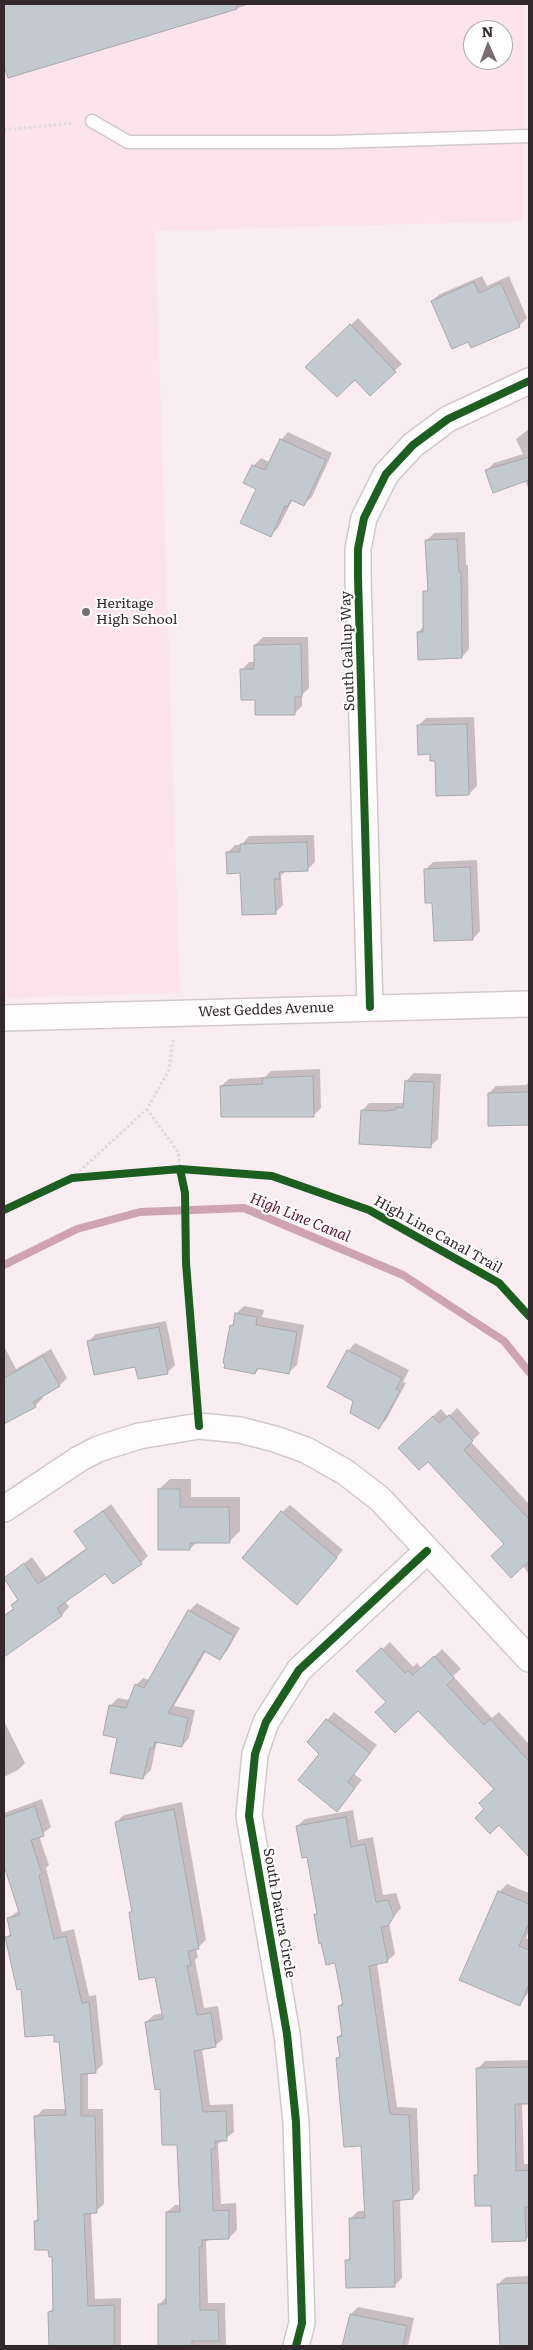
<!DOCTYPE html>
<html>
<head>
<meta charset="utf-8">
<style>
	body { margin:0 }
	#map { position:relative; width:533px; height:2350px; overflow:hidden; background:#f9edf1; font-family:Literata,serif }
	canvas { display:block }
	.frame { position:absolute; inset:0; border:5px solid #33292c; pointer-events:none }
	.north { position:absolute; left:463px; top:20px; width:50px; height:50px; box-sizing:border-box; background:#fff; border:1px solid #ada9ab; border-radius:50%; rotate:358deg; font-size:14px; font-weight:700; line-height:20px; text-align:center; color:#33292c }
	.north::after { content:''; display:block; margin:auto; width:18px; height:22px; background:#786e71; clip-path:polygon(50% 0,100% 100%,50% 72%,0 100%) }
</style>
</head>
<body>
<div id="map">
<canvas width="533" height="2350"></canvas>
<div class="frame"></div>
<div class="north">N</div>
</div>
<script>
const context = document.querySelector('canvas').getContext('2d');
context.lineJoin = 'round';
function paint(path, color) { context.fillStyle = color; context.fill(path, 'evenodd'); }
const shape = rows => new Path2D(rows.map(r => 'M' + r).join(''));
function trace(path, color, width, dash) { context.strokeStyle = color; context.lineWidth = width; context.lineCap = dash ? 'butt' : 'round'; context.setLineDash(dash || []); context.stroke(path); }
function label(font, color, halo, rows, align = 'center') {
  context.font = font + ' Literata,serif'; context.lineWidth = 4; context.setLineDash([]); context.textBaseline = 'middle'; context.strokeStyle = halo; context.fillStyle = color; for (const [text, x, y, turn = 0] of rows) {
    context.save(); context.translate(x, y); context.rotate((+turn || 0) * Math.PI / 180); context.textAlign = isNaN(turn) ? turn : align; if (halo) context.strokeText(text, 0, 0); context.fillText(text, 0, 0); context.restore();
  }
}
paint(shape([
	[4,4,524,4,523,221,155,231,180,993,4,998],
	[473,30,503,30,503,60,473,60]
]), '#fce3ec');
paint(shape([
	[4,4,251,4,9,76,4,60],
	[482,276,487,286,509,276,527,318,519,326,469,340,432,301,440,294],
	[358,318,402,364,370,394,355,378,307,367],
	[529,429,529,490,525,480,487,470,494,463,523,454,516,439],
	[288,432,332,453,312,497,304,504,293,499,278,528,270,536,253,466,261,458,269,462,281,440],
	[465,532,466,565,468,565,469,649,462,657,418,632,424,626,425,592,429,588,427,540,434,533],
	[263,637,308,637,309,688,302,695,302,706,295,713,242,670,249,662,255,662,255,645],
	[474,717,477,786,469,794,431,753,418,726,426,718],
	[314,835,315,862,307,870,286,871,281,875,283,905,275,913,227,853,235,845,241,845,249,836],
	[477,860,480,931,473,939,425,870,433,862],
	[320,1069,321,1108,313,1116,221,1086,229,1079,265,1077,271,1071],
	[414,1073,441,1074,438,1139,430,1147,362,1111,369,1103,402,1103,405,1100,406,1081],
	[529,1082,529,1124,490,1125,489,1093,496,1086,526,1085],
	[244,1306,264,1310,262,1317,304,1325,297,1365,289,1372,261,1367,255,1373,231,1326,235,1322,236,1314],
	[166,1321,175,1365,168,1372,136,1365,88,1342,96,1334],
	[355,1343,409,1370,403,1382,406,1383,386,1420,379,1427,355,1401,348,1351],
	[4,1346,16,1369,51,1349,67,1378,60,1385,42,1395,43,1398,35,1406,6,1422,4,1418],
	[457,1408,480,1433,471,1442,529,1504,529,1574,506,1543,407,1440,441,1409,448,1417],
	[170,1479,191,1479,191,1497,240,1497,240,1531,229,1542,197,1542,190,1549,159,1489],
	[111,1504,148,1556,141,1563,105,1572,65,1601,69,1607,62,1615,4,1655,4,1615,14,1608,12,1605,18,1599,4,1579,32,1557,46,1577,88,1547,76,1531],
	[290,1505,343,1550,305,1595,282,1512],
	[197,1603,240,1628,227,1651,219,1659,206,1651,174,1706,195,1710,189,1738,182,1746,159,1741,156,1745,151,1770,143,1778,118,1737,105,1734,111,1705,118,1698,130,1700,136,1685,143,1678,150,1680,190,1610],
	[390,1642,413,1667,417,1663,422,1669,442,1649,461,1669,453,1676,492,1718,499,1712,529,1744,529,1852,527,1854,486,1809,495,1789,418,1709,387,1702,366,1664],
	[334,1712,377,1745,354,1774,362,1780,337,1810,321,1754,327,1720],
	[4,1721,25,1763,18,1770,4,1777],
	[42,1799,51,1827,39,1836,49,1865,46,1868,62,1932,74,1929,89,1996,96,1995,103,2064,95,2072,88,2072,88,2109,103,2109,104,2204,96,2211,91,2212,95,2299,121,2298,121,2346,72,2346,49,2312,55,2307,53,2256,35,2221,39,2218,36,2117,43,2109,66,2109,60,2040,22,1987,6,1938,12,1932,8,1918,20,1910,4,1862,4,1813],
	[182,1802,206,1940,196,1949,198,1957,195,1960,204,2008,218,2006,223,2039,215,2046,202,2048,210,2105,233,2104,234,2132,218,2144,221,2204,236,2203,237,2230,229,2238,209,2239,206,2242,208,2303,225,2303,226,2346,160,2346,160,2304,167,2296,167,2212,175,2205,181,2205,178,2143,162,2087,146,2022,154,2015,163,2013,156,1975,130,1913,133,1910,116,1822,124,1815],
	[353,1810,358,1840,373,1837,383,1895,396,1893,401,1908,389,1923,395,1954,387,1961,377,1963,397,2107,417,2108,420,2190,413,2198,400,2199,402,2278,394,2286,347,2260,351,2256,350,2219,358,2211,366,2211,362,2145,337,2058,341,2055,338,2037,342,2033,339,2006,343,2002,336,1962,315,1915,318,1912,308,1856,297,1826,305,1819],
	[507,1884,529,1893,529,1931,526,1938,529,1940,529,1992,520,2004,499,1892],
	[529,2060,529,2103,522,2103,524,2164,529,2164,529,2236,526,2240,492,2205,476,2175,479,2172,477,2069,485,2061],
	[529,2276,529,2346,501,2346,498,2284,506,2277],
	[358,2307,414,2318,408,2346,344,2346,351,2314]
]), '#0003');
trace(shape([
	[4,1265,77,1229,140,1212,244,1208,403,1275,504,1341,529,1372]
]), '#cea4b3', 8);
const building = shape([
	[4,4,237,4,237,9,8,78,4,65,4,4],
	[474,282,479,293,501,283,520,327,471,348,468,342,452,349,431,301,474,282],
	[350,324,396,372,370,396,355,380,337,397,305,367,350,324],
	[280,439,326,460,304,506,291,500,287,507,285,506,271,537,240,523,256,489,243,483,252,465,265,470,280,439],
	[529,457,529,480,493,493,485,470,529,457],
	[457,539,459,572,461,572,462,658,418,660,417,632,423,632,423,591,428,591,425,540,457,539],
	[301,644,302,697,295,697,295,715,255,715,255,700,241,700,240,669,254,669,254,645,301,644],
	[467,724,469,795,436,796,435,761,430,761,430,754,418,755,417,725,467,724],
	[307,842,308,871,279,872,280,879,274,879,276,914,242,915,240,873,227,874,226,852,240,852,240,844,307,842],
	[470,867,473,940,434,941,432,903,425,903,424,869,470,867],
	[313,1076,314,1117,221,1117,220,1086,263,1084,262,1078,313,1076],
	[405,1081,434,1082,431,1148,359,1144,361,1110,385,1111,396,1110,396,1107,403,1108,405,1081],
	[529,1092,529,1125,488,1126,488,1093,529,1092],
	[235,1313,257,1317,256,1325,297,1332,289,1374,257,1368,255,1374,224,1368,225,1364,223,1363,230,1325,233,1326,235,1313],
	[159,1327,168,1374,138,1379,135,1367,94,1375,87,1341,159,1327],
	[347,1350,402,1378,396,1389,400,1391,379,1429,350,1413,353,1401,327,1387,347,1350],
	[43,1356,60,1386,33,1402,36,1407,4,1424,4,1378,43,1356],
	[449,1415,473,1441,464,1450,529,1519,529,1561,511,1578,491,1556,504,1544,428,1462,419,1470,398,1448,433,1416,439,1423,449,1415],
	[158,1489,180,1489,180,1507,229,1507,230,1543,190,1543,190,1550,158,1550,158,1489],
	[103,1511,142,1564,113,1584,105,1574,57,1608,62,1616,4,1657,4,1616,14,1609,11,1605,18,1600,4,1578,24,1563,38,1584,87,1549,74,1531,103,1511],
	[281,1511,337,1558,297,1605,242,1558,281,1511],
	[188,1610,234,1636,220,1660,204,1651,168,1713,188,1718,182,1747,155,1742,154,1748,150,1748,143,1779,110,1773,117,1738,103,1735,109,1705,126,1708,135,1684,144,1688,188,1610],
	[381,1648,405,1673,408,1670,413,1675,434,1656,454,1678,447,1685,484,1725,490,1719,529,1761,529,1857,499,1825,490,1834,475,1818,484,1809,479,1803,494,1789,418,1711,395,1733,375,1712,386,1702,356,1671,381,1648],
	[326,1719,370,1753,348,1782,355,1788,337,1812,298,1780,319,1754,307,1742,326,1719],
	[35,1806,44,1836,31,1840,42,1874,39,1875,54,1939,66,1936,82,2003,89,2002,96,2073,81,2074,81,2116,95,2116,97,2213,84,2214,88,2306,114,2305,114,2346,49,2346,48,2312,53,2311,52,2257,49,2257,48,2250,35,2250,34,2221,38,2221,34,2116,66,2115,59,2042,54,2042,54,2035,25,2037,21,1989,17,1990,5,1937,11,1936,7,1918,20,1915,4,1866,4,1817,35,1806],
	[174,1809,199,1949,188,1951,191,1965,187,1966,197,2015,211,2013,216,2047,194,2051,203,2112,226,2111,227,2141,215,2141,215,2149,211,2149,213,2211,229,2210,229,2239,202,2240,202,2247,199,2247,200,2310,218,2310,219,2341,192,2341,192,2346,158,2346,158,2304,166,2304,166,2212,180,2212,177,2145,162,2145,160,2089,155,2090,145,2022,163,2019,155,1977,139,1980,129,1912,132,1912,115,1822,174,1809],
	[346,1817,351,1847,365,1844,376,1902,388,1900,394,1916,388,1926,381,1927,388,1962,369,1966,390,2114,409,2115,413,2199,393,2201,395,2287,346,2288,345,2260,350,2260,349,2218,365,2218,361,2146,344,2147,336,2058,340,2057,337,2037,342,2036,338,2006,343,2005,335,1963,326,1965,321,1943,319,1944,314,1914,317,1914,307,1857,302,1858,296,1826,346,1817],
	[498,1891,529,1904,529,1923,519,1946,529,1950,529,1984,520,2006,459,1980,498,1891],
	[529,2067,529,2104,515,2104,516,2171,529,2170,529,2207,525,2207,526,2241,492,2242,491,2206,475,2206,474,2175,478,2175,476,2068,529,2067],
	[529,2283,529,2346,500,2346,497,2284,529,2283],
	[350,2314,407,2326,403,2346,342,2346,350,2314]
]);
paint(building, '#c3cacf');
trace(building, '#a8a8aa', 1);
const lane = shape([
	[92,121,128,142,334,142,529,136]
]);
const street = shape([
	[370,1007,358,577,358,549,364,518,386,474,413,445,448,419,529,381],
	[4,1018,529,1004],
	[4,1509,79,1459,98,1449,139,1436,199,1426,240,1430,275,1439,306,1450,345,1472,380,1499,529,1659],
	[296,2346,302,2323,296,2122,287,2034,249,1816,255,1754,266,1722,299,1670,427,1551]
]);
trace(lane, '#d3c8cc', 15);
trace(street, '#d3c8cc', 28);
trace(shape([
	[4,130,73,123],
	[147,1109,178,1152,180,1169],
	[72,1178,147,1109,169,1070,173,1040]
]), '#dfdadc', 3, [2.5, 2.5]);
trace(lane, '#fefcfd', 12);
trace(street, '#fefcfd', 25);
trace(shape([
	[370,1007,358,577,358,549,364,518,386,474,413,445,448,419,529,381],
	[180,1169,185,1193,186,1263,199,1426],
	[4,1210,72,1178,180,1169,272,1176,369,1210,499,1283,529,1316],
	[296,2346,302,2323,296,2122,287,2034,249,1816,255,1754,266,1722,299,1670,427,1551]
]), '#1b5e20', 8);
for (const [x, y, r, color] of [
	[86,612,5,"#786e71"]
]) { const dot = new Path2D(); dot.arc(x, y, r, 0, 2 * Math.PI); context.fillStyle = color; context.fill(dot); trace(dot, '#fff', 2); }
label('14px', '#33292c', '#fff', [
	["Heritage",96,604],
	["High School",96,620]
], 'left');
label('14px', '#33292c', '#fff', [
	["South Gallup Way",348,651,-92],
	["West Geddes Avenue",266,1010,-2],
	["High Line Canal Trail",438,1235,29],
	["South Datura Circle",279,1913,80]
]);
label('italic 15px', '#581635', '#fff', [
	["High Line Canal",300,1218,22]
]);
</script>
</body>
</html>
